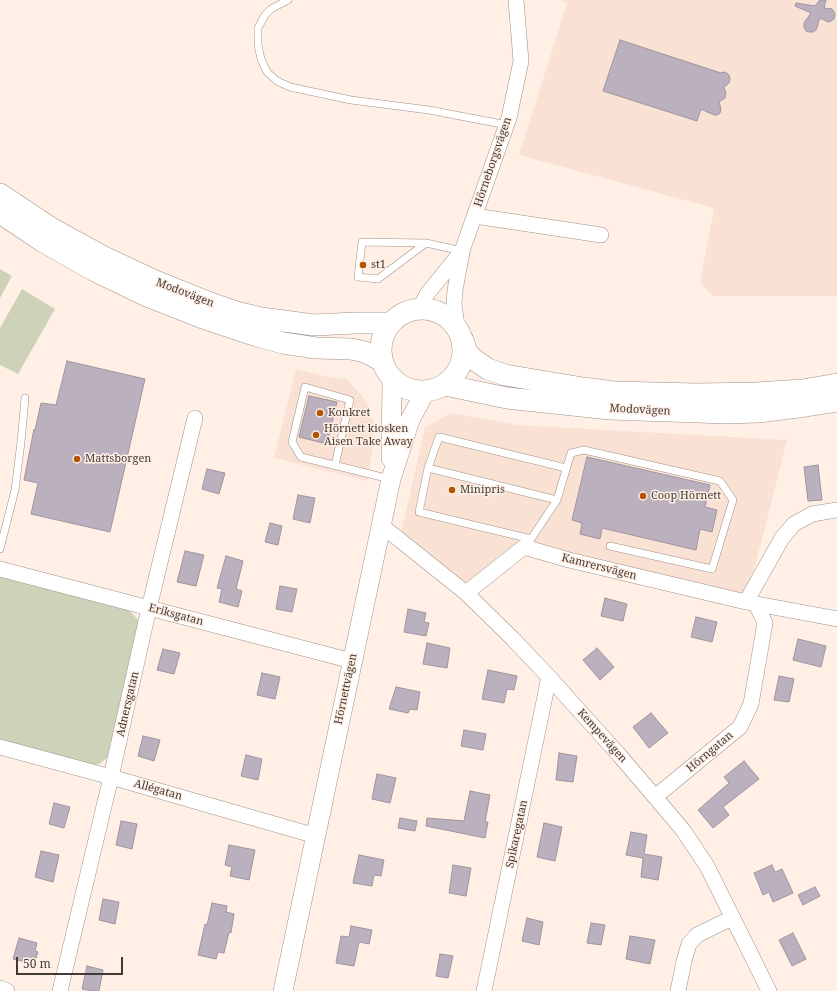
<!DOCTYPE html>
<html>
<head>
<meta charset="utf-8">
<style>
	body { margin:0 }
	#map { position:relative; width:837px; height:991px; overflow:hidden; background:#ffefe5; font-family:"Noto Serif",serif }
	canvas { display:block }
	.scale { position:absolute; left:16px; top:957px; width:107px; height:18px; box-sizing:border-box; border:2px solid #413b37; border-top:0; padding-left:5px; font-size:12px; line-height:14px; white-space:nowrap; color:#413b37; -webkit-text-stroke:3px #ffefe5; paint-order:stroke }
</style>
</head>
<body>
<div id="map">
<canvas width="837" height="991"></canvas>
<div class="scale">50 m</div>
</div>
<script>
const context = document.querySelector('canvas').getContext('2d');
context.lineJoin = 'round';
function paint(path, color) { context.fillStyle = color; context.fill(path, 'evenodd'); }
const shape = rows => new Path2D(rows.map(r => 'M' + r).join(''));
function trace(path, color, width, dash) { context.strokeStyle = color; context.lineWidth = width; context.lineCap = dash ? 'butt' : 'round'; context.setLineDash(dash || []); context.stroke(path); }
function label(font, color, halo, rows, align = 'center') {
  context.font = font + ' "Noto Serif",serif'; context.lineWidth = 3; context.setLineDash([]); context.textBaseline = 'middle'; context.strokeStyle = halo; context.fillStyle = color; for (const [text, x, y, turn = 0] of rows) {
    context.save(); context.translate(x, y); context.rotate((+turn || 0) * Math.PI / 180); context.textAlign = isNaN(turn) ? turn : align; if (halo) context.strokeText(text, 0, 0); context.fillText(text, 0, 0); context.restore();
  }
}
paint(shape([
	[561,0,837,0,837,296,713,296,700,283,714,208,519,155,567,3],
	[296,369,329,377,347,379,366,401,375,425,368,481,274,458],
	[451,413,517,425,787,440,746,602,524,547,466,593,399,542,425,427]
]), '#f9e2d4');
paint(shape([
	[0,269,12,276,0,298],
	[22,289,55,309,18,374,0,365,0,328],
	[0,572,130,611,139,621,107,758,99,764,91,766,0,742]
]), '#ced2b9');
const building = shape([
	[820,0,826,0,824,8,832,9,834,12,835,15,834,19,831,21,828,22,820,18,816,30,813,32,809,32,806,31,804,27,804,23,811,13,795,6,796,3,815,6,820,0],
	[620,40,721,73,723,72,727,73,729,75,730,79,729,83,724,87,726,93,725,98,719,102,721,109,720,113,717,115,714,115,701,109,697,121,603,91,620,40],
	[67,361,145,379,110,532,31,514,38,483,24,480,34,429,35,430,41,403,56,405,67,361],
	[309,396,337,402,327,444,299,437,309,396],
	[587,457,710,485,705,507,717,510,712,532,700,529,696,550,602,528,600,539,580,534,582,523,572,520,587,457],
	[818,465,822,500,808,501,804,467,818,465],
	[207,469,225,473,219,494,202,489,207,469],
	[298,495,315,498,310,523,293,519,298,495],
	[270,523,282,526,278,545,265,542,270,523],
	[185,551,204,555,196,586,177,582,185,551],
	[226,556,243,561,236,589,242,591,238,607,219,602,222,589,217,588,226,556],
	[280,586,297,589,292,612,276,609,280,586],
	[605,598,627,604,623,621,601,616,605,598],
	[408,609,426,613,424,622,429,623,426,636,404,632,408,609],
	[696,617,717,622,712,642,691,637,696,617],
	[798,639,826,646,821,667,793,660,798,639],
	[427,643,450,648,447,668,423,664,427,643],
	[597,648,614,667,600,680,583,660,597,648],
	[163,649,180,653,174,674,157,670,163,649],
	[488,670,517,676,514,690,507,689,504,703,482,699,488,670],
	[262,673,280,677,275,699,257,695,262,673],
	[779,676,794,679,789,702,774,700,779,676],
	[396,687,420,692,417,710,410,709,408,713,389,709,396,687],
	[651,713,668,733,649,748,633,727,651,713],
	[464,730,486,734,483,750,461,746,464,730],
	[143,736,160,740,154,761,138,756,143,736],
	[559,753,577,756,573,782,556,780,559,753],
	[246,755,262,759,258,780,241,776,246,755],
	[744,761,759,779,723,807,729,815,713,828,698,810,729,783,724,777,744,761],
	[377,774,396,778,390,803,372,799,377,774],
	[470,791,490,795,485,822,488,822,485,838,426,826,427,818,464,821,470,791],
	[54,803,70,807,64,828,49,824,54,803],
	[400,818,417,821,415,831,398,828,400,818],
	[121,821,137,824,132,849,116,845,121,821],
	[544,823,562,827,555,861,537,857,544,823],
	[631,832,647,835,644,854,662,857,658,880,641,877,643,858,626,855,631,832],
	[229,845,255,850,249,880,230,876,232,867,225,865,229,845],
	[41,851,59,855,53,882,35,877,41,851],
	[359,855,384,860,381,876,374,875,372,886,353,883,359,855],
	[453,865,471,868,466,896,449,893,453,865],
	[772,865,775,872,782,869,793,893,773,902,769,892,763,895,754,873,772,865],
	[815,887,820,896,803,905,798,895,815,887],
	[103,899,119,902,115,924,99,920,103,899],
	[212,903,227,906,226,912,234,914,231,933,229,932,224,953,218,952,216,959,198,955,205,924,207,925,212,903],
	[527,918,543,922,539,945,522,941,527,918],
	[591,923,605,925,601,945,587,943,591,923],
	[351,926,372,930,369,944,359,942,354,966,336,963,341,936,349,937,351,926],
	[793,933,806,959,792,966,779,940,793,933],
	[630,936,655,940,650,964,626,959,630,936],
	[19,938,37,943,35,951,38,952,34,964,13,959,19,938],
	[440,954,453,956,448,978,436,976,440,954],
	[87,966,103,970,99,991,92,991,82,989,87,966]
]);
paint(building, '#bbb0bd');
trace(building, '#9f94a1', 1);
const service = shape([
	[288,0,271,9,265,15,258,28,258,45,261,59,267,72,277,81,290,87,351,100,429,110,507,125],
	[426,243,378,279,358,277,362,242,426,243,462,251],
	[335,465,350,400,305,387,292,442,301,457,390,479],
	[428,468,439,437,566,468],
	[531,539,557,500,571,453,584,450,720,481,733,500,712,569,610,546],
	[529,542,531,539,419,512,428,468,557,500],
	[0,549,15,490,21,442,25,398]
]);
const minor = shape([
	[475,216,601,235],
	[420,308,427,294,462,251,509,118,521,61,516,0],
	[457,327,454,304,455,290,462,252],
	[381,525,466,593,513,639,549,677,620,756,683,830,707,866,769,991],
	[0,569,352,661],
	[466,593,524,547,569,560,746,602,837,619],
	[746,602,782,538,794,524,812,514,837,510],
	[0,747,111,777,316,836],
	[655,797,740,727,751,704,765,623,756,604],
	[0,988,7,991],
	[60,991,111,777,149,608,195,418],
	[484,991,549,677],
	[678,991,684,961,689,944,697,935,732,918]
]);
const tertiary = shape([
	[391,458,392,381],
	[283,991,391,479,410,420,425,392]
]);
const secondary = shape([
	[0,194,51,228,102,256,153,280,210,303,236,312,261,318,314,325,356,323,390,323],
	[0,213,42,241,93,270,147,296,203,318,257,336,283,343,316,348,351,349,365,352,382,361],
	'381 350a41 41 0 1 1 82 0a41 41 0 1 1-82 0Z',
	[463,340,467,353,476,361,488,369,505,375,583,388,614,392,697,394,757,393,803,390,837,384],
	[445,385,507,398,610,409,727,413,758,412,806,406,837,401]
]);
trace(service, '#a09188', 8);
trace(minor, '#a09188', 16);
trace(tertiary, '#a09188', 20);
trace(secondary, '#a09188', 22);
trace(service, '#fff', 7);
trace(minor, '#fff', 15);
trace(tertiary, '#fff', 19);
trace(secondary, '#fff', 21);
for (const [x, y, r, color] of [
	[363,265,4,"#b45506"],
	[320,413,4,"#b45506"],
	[316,435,4,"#b45506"],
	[77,459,4,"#b45506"],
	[452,490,4,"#b45506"],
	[643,496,4,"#b45506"]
]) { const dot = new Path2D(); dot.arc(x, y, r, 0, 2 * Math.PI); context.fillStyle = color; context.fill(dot); trace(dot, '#ffefe5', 1.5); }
label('11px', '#413b37', '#ffefe5', [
	["Hörneborgsvägen",493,162,-71],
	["Modovägen",185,293,21],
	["Modovägen",640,410,3],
	["Kamrersvägen",599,567,14],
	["Eriksgatan",176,615,15],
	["Hörnettvägen",346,689,-78],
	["Adnersgatan",128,704,-77],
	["Kempevägen",602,736,48],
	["Hörngatan",710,752,-40],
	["Allégatan",158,790,16],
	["Spikaregatan",517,834,-78]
]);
label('11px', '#413b37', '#ffefe5', [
	["st1",371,265],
	["Konkret",328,413],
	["Hörnett kiosken",324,429],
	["Aisen Take Away",324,442],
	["Mattsborgen",85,459],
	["Minipris",460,490],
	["Coop Hörnett",651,496]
], 'left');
</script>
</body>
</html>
